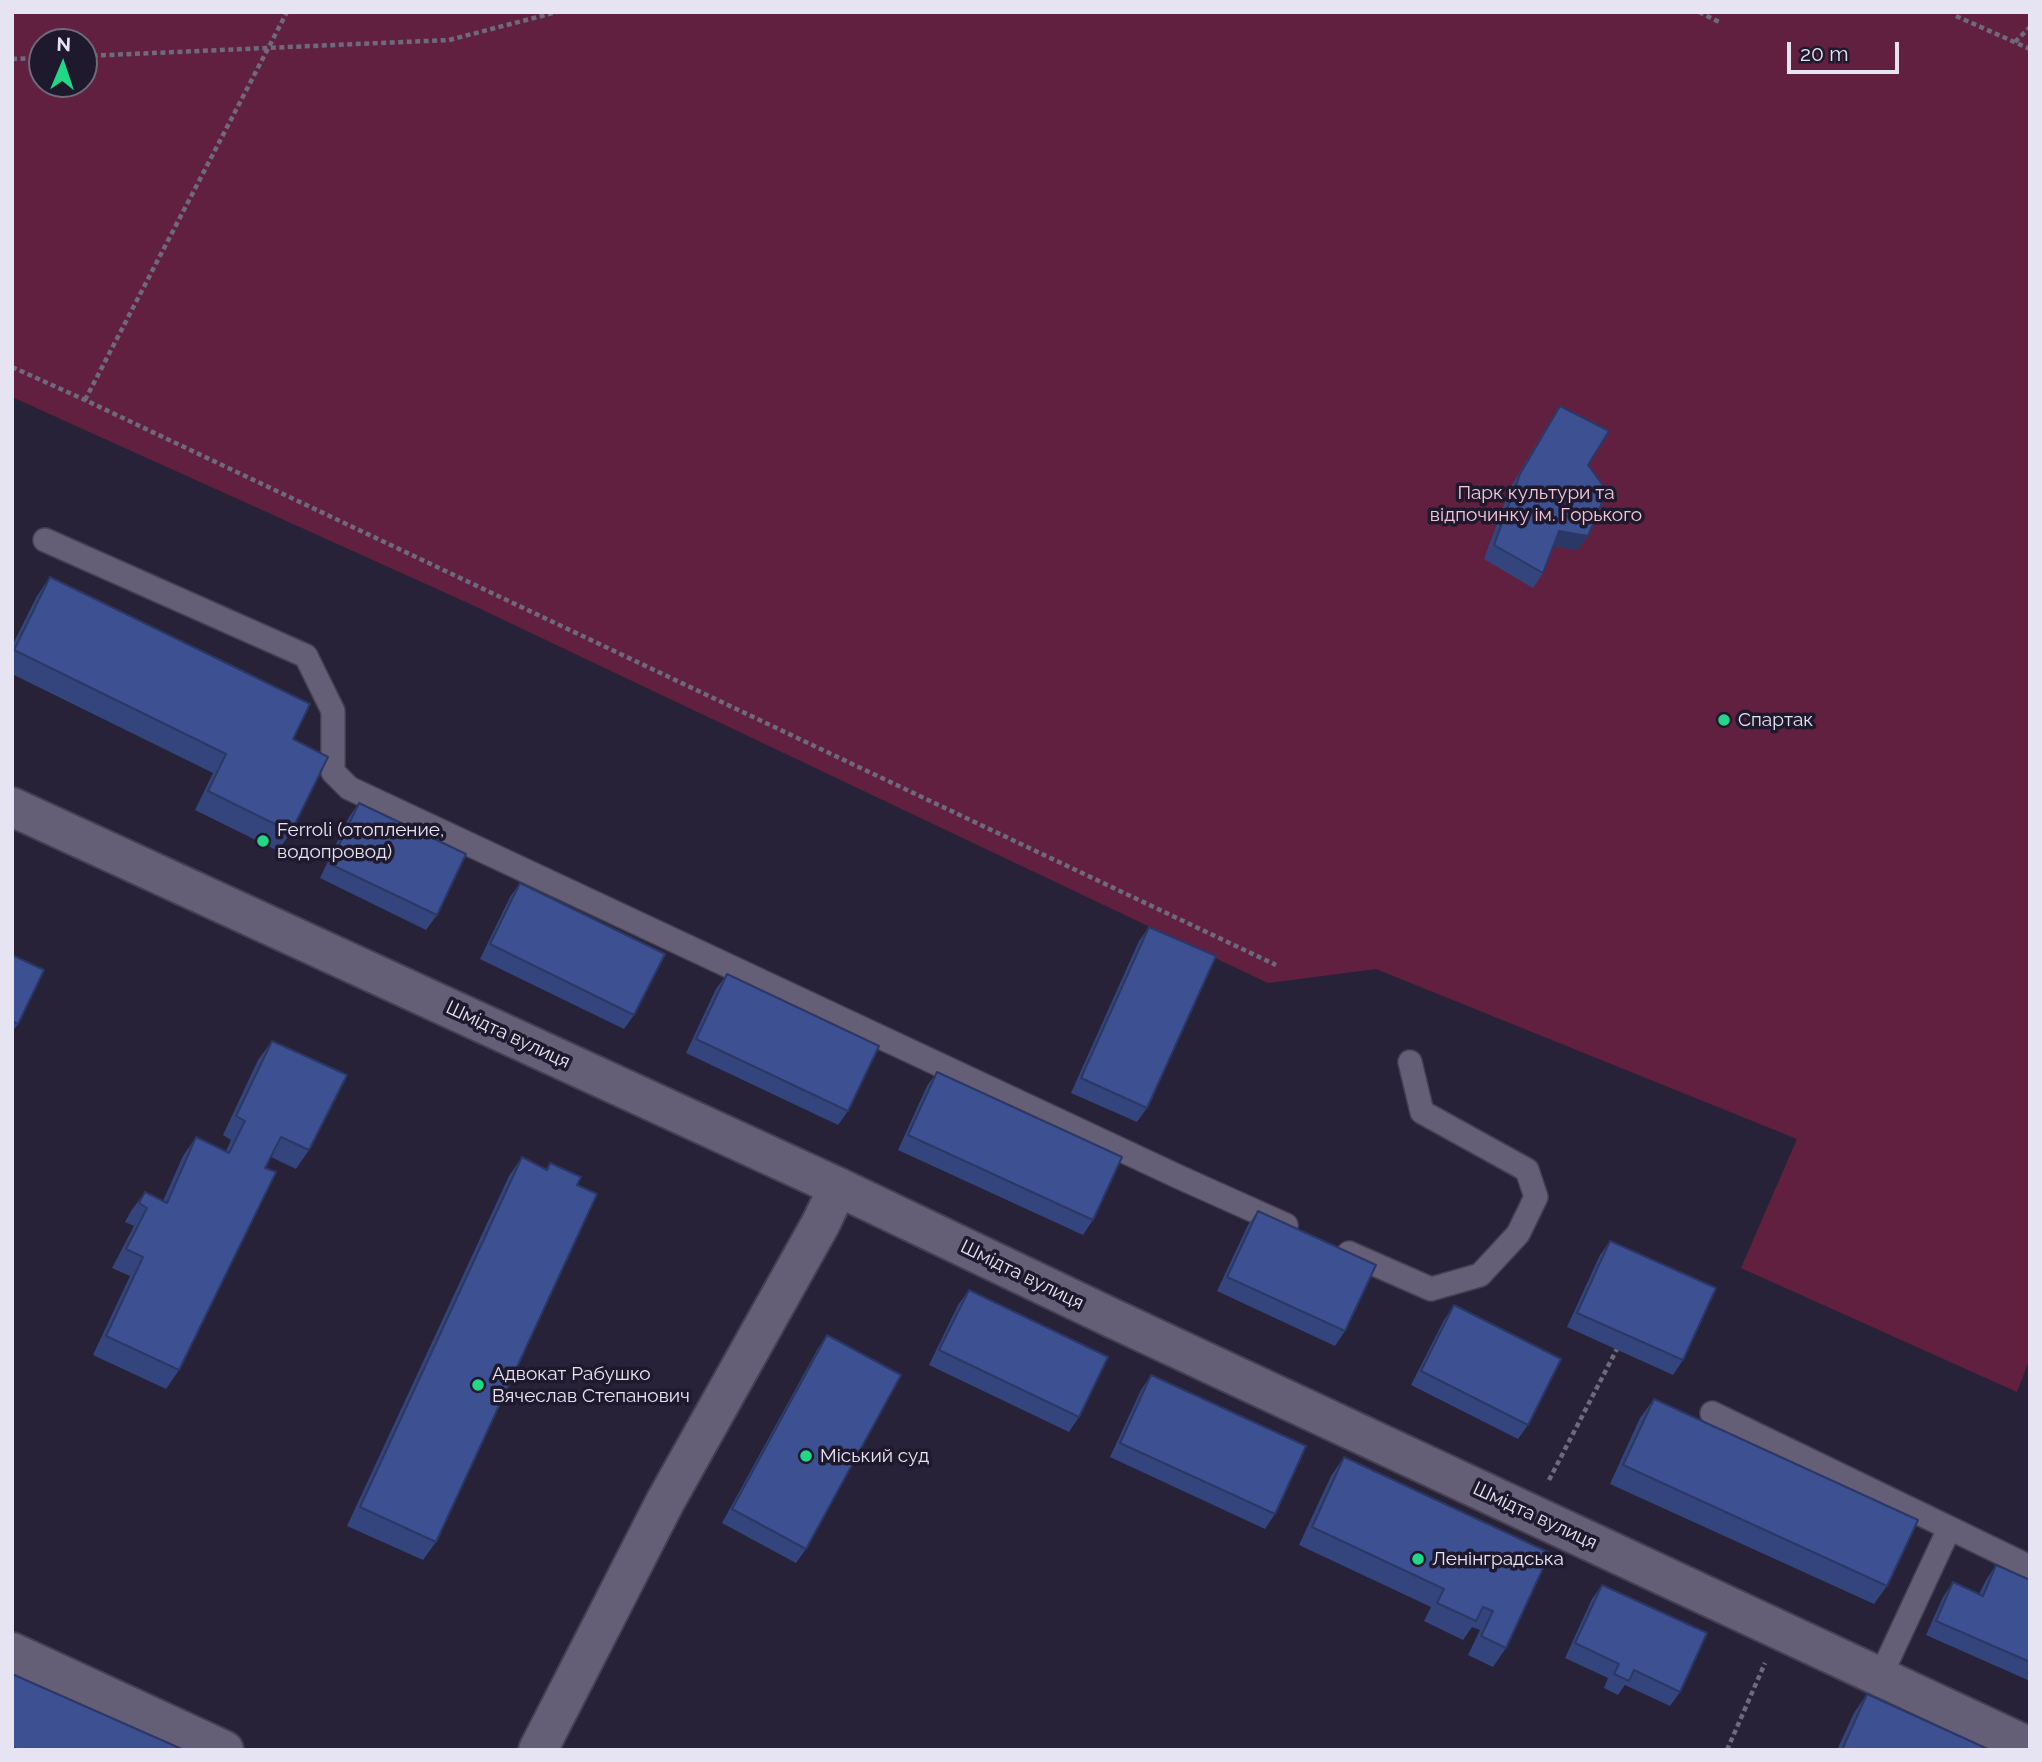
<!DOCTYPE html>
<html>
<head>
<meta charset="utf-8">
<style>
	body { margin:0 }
	#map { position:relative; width:2042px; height:1762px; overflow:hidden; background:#282238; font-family:Raleway,sans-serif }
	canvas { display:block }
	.frame { position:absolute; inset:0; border:14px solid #e6e3f2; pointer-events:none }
	.north { position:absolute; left:28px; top:28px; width:70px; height:70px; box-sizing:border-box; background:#1f192d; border:2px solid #6f6a7c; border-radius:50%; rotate:2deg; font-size:19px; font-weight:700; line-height:28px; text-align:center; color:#e6e3f2 }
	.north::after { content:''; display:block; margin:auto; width:24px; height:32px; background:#22d887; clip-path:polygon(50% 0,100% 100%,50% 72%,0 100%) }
	.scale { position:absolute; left:1787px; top:42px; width:112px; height:32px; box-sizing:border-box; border:4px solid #e6e3f2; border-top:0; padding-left:9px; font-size:21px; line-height:24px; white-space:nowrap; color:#e6e3f2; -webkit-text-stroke:5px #1f192d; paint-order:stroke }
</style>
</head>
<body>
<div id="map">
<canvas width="2042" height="1762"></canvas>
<div class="frame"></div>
<div class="north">N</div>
<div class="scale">20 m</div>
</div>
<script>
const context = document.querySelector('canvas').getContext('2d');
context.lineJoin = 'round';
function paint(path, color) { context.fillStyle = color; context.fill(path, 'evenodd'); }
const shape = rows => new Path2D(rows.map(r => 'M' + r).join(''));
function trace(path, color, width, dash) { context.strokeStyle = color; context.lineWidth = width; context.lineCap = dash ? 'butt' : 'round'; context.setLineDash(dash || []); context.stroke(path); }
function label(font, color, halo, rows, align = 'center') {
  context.font = font + ' Raleway,sans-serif'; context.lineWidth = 7; context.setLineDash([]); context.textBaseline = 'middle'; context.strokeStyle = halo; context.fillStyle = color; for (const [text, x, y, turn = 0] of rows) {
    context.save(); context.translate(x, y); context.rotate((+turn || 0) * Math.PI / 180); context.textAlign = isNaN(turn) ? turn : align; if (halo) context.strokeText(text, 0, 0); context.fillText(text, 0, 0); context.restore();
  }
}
paint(shape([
	[12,12,2030,12,2030,1358,2017,1392,1741,1268,1797,1139,1376,969,1268,983,468,603,12,397],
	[42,42,84,42,84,84,42,84]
]), '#622041');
const lane = shape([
	[45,540,306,656,333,711,333,772,349,788,1179,1177,1286,1225],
	[1349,1253,1431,1289,1480,1275,1518,1234,1536,1197,1527,1170,1422,1112,1410,1062],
	[1712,1413,2030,1567],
	[1880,1677,1949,1529]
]);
const street = shape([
	[12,1652,224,1750],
	[538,1750,665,1502,821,1223,838,1187]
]);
const secondary = shape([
	[12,807,838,1187,1114,1319,2030,1747]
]);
trace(lane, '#443f51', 26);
trace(street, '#443f51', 42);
trace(secondary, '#443f51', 42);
trace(shape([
	[1699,12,1719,22],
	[1956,16,2030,49],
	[2015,42,2030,27],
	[84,56,449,40,557,12],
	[12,59,42,58],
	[12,367,85,400,1276,965],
	[85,400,287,12],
	[1549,1480,1617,1349],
	[1727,1750,1765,1663]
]), '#6e697c', 4.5, [5, 3.5]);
trace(lane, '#655e77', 23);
trace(street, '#655e77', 38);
trace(secondary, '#655e77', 38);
paint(shape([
	[1560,406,1588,465,1578,550,1553,546,1543,573,1533,588,1484,559,1510,488,1550,421],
	[50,577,293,739,291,832,278,851,195,810,213,773,12,674,12,646,37,596],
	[359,803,437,915,426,930,320,878,349,817],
	[520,883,634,1015,624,1029,480,959,510,897],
	[1149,927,1147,1108,1137,1122,1071,1093,1139,941],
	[12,955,18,1024,12,1032],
	[727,974,848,1111,838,1125,686,1053,716,989],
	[272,1041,309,1150,296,1169,271,1157,179,1370,166,1389,93,1355,130,1276,112,1268,134,1226,125,1222,131,1211,145,1192,163,1201,183,1156,196,1137,226,1151,231,1140,223,1135,258,1060],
	[937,1072,1093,1220,1083,1235,898,1150,927,1086],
	[522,1157,546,1169,550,1163,577,1185,436,1542,423,1560,347,1526,509,1176],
	[1258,1211,1345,1331,1335,1346,1217,1291,1248,1225],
	[1610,1241,1683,1360,1673,1375,1567,1327,1600,1255],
	[969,1290,1079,1417,1069,1432,929,1365,958,1305],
	[1454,1305,1528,1425,1518,1439,1411,1385,1444,1320],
	[827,1335,806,1549,796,1563,722,1523,817,1350],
	[1151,1375,1275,1514,1265,1529,1110,1457,1141,1390],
	[1654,1399,1887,1586,1874,1604,1610,1484,1640,1418],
	[1344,1457,1550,1553,1506,1648,1493,1667,1468,1655,1480,1630,1472,1627,1463,1640,1424,1621,1431,1607,1299,1545,1331,1476],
	[1996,1565,2030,1580,2030,1681,1926,1635,1943,1597,1953,1582,1979,1594,1986,1580],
	[1602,1585,1680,1692,1670,1706,1625,1685,1618,1695,1604,1688,1608,1678,1565,1658,1592,1599],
	[1867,1694,1990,1750,1837,1750,1854,1713]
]), '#34457d');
paint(shape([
	[1559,531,1588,536,1578,550,1549,546]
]), '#2b3866');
const building = shape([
	[1560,406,1609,431,1588,465,1607,491,1588,536,1559,531,1543,573,1494,545,1520,474,1560,406],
	[50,577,310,704,293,739,328,757,291,832,208,791,226,754,14,650,50,577],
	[359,803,466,854,437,915,330,864,359,803],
	[520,883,665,954,634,1015,490,944,520,883],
	[1149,927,1216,956,1147,1108,1081,1078,1149,927],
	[12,955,44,970,18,1024,12,1021,12,955],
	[727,974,879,1046,848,1111,696,1039,727,974],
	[272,1041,347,1075,309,1150,281,1137,265,1168,276,1172,179,1370,106,1336,143,1257,126,1249,147,1208,139,1203,145,1192,167,1203,196,1137,229,1153,245,1121,236,1116,272,1041],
	[937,1072,1122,1157,1093,1220,908,1135,937,1072],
	[522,1157,547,1170,550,1163,581,1177,577,1185,597,1194,436,1542,360,1507,522,1157],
	[1258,1211,1376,1265,1345,1331,1227,1277,1258,1211],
	[1610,1241,1716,1288,1683,1360,1577,1313,1610,1241],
	[969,1290,1108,1357,1079,1417,939,1350,969,1290],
	[1454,1305,1561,1359,1528,1425,1421,1371,1454,1305],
	[827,1335,901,1375,806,1549,732,1509,827,1335],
	[1151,1375,1306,1446,1275,1514,1120,1443,1151,1375],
	[1654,1399,1918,1520,1887,1586,1623,1465,1654,1399],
	[1344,1457,1550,1553,1506,1648,1481,1636,1493,1611,1483,1607,1476,1621,1437,1603,1444,1589,1312,1527,1344,1457],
	[1996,1565,2030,1580,2030,1662,1936,1621,1953,1582,1983,1596,1996,1565],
	[1602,1585,1707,1633,1680,1692,1634,1670,1629,1681,1614,1674,1619,1664,1575,1643,1602,1585],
	[12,1674,184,1750,19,1750,12,1747,12,1674],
	[1867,1694,1990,1750,1842,1750,1867,1694]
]);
paint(building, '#3d5091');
trace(building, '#2b3866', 2);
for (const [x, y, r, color] of [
	[1724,720,7,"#22d887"],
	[263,841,7,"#22d887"],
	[478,1385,7,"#22d887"],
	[806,1456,7,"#22d887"],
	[1418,1559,7,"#22d887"]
]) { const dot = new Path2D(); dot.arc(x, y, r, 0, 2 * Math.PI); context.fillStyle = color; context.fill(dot); trace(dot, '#1f192d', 2.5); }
label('19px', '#f4c7d8', '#1f192d', [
	["Парк культури та",1536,493],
	["відпочинку ім. Горького",1536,515]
]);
label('19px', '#e6e3f2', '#1f192d', [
	["Спартак",1738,720],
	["Ferroli (отопление,",277,830],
	["водопровод)",277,852],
	["Адвокат Рабушко",492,1374],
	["Вячеслав Степанович",492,1396],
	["Міський суд",820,1456],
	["Ленінградська",1432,1559]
], 'left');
label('19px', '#e6e3f2', '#1f192d', [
	["Шмідта вулиця",508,1035,25],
	["Шмідта вулиця",1022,1275,26],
	["Шмідта вулиця",1535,1516,25]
]);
</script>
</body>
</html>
